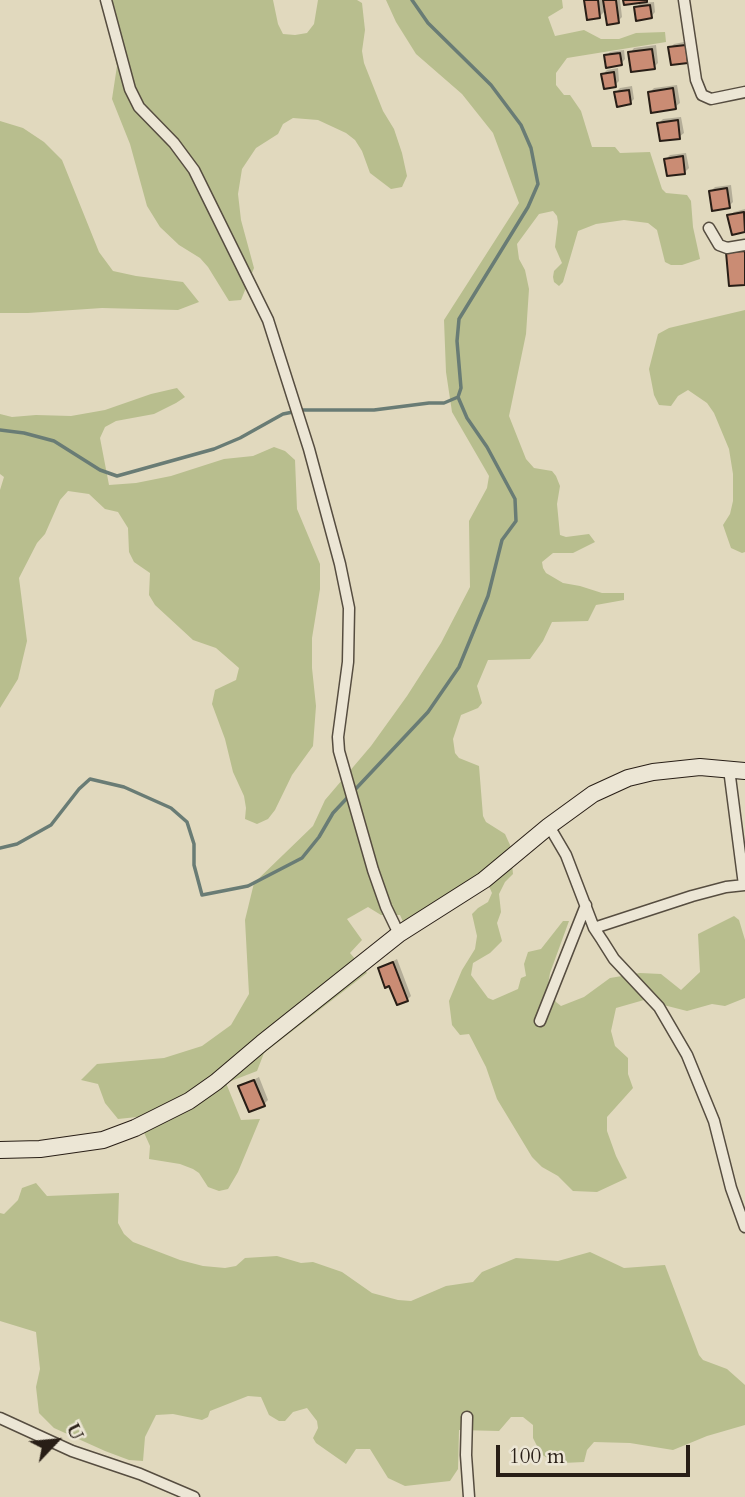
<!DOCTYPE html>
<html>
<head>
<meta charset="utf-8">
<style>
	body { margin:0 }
	#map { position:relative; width:745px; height:1497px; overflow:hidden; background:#e1d9be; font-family:Cardo,serif }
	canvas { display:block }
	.north { position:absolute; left:21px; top:1406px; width:70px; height:70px; -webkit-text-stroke:5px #ece6d5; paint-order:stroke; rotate:64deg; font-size:19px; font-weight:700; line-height:28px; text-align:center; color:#281e16 }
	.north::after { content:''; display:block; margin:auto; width:24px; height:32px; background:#281e16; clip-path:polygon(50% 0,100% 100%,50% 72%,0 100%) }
	.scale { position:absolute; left:496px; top:1445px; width:194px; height:32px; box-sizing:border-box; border:4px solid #281e16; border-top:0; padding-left:9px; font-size:21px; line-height:24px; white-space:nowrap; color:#281e16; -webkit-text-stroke:5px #ece6d5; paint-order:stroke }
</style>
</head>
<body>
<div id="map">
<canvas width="745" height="1497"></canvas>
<div class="north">U</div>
<div class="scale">100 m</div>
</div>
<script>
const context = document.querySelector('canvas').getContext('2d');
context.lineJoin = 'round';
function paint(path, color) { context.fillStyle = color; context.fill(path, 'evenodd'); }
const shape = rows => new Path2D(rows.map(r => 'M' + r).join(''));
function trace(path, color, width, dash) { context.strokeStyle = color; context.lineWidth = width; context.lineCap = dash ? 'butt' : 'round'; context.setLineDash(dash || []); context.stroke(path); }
paint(shape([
	[113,0,273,0,278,24,283,34,295,35,307,33,314,24,318,0,357,0,362,3,365,30,362,51,364,63,383,111,394,129,402,153,407,176,402,187,391,189,370,173,362,151,355,140,346,133,318,120,293,118,283,124,278,134,256,148,242,169,238,194,241,220,254,268,241,300,229,301,208,267,200,258,179,245,160,227,147,206,130,144,112,99,117,66,108,28],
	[386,0,562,0,563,8,548,17,555,36,584,30,601,39,619,39,636,33,665,32,666,42,567,58,556,73,556,85,564,95,570,95,581,111,592,147,615,147,620,153,650,152,662,189,666,193,687,195,691,201,693,227,700,259,682,265,671,265,665,262,657,230,648,223,624,220,596,224,578,231,563,282,559,286,554,282,553,277,554,271,562,263,555,247,558,222,557,216,553,211,539,214,517,244,519,259,525,270,529,289,526,334,509,416,526,459,534,468,552,471,556,476,560,486,557,504,560,535,566,537,589,534,595,542,573,553,553,553,542,562,543,568,546,573,563,583,580,586,602,593,624,593,624,600,596,605,588,621,552,622,543,641,530,659,488,660,477,686,482,703,478,708,461,715,453,739,455,753,459,758,479,766,483,816,486,822,505,834,510,845,513,874,505,882,499,894,501,912,497,923,502,941,490,953,473,963,471,975,488,998,493,1000,518,989,521,978,526,976,524,964,528,952,541,949,563,921,569,921,550,973,548,985,556,1002,561,1006,584,997,610,978,640,973,661,974,681,990,700,972,698,934,734,916,739,920,745,940,745,998,725,1006,712,1004,687,1011,644,1000,616,1008,611,1031,615,1046,628,1058,628,1074,633,1088,607,1117,607,1131,616,1156,627,1178,597,1192,573,1191,558,1176,542,1167,532,1157,497,1099,486,1067,469,1034,460,1035,452,1025,449,1001,462,970,475,949,477,936,472,914,478,908,488,902,492,893,488,884,409,935,400,915,381,915,368,907,347,919,362,940,350,953,367,973,264,1053,257,1071,226,1083,241,1120,260,1119,238,1172,228,1189,219,1191,208,1187,199,1173,193,1169,180,1164,149,1159,150,1146,137,1117,118,1119,105,1103,98,1084,81,1080,97,1064,164,1058,202,1046,231,1025,249,994,245,920,254,883,313,826,325,800,371,746,407,696,441,643,470,587,469,521,487,488,489,476,452,412,446,372,444,320,519,203,493,133,462,94,416,54,396,22],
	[0,121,23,128,44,142,62,160,99,252,113,271,136,276,183,282,199,302,178,310,102,308,28,313,0,313],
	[745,310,745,552,742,553,731,548,723,525,730,514,733,501,733,474,729,449,714,413,707,403,688,390,678,396,671,406,659,405,654,395,649,369,658,334,669,328],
	[177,388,185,397,176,403,154,414,116,421,105,427,100,438,109,485,136,483,171,476,224,459,253,456,274,447,285,451,295,460,297,509,320,564,320,589,312,638,312,668,316,706,313,746,292,775,275,810,268,819,257,824,245,819,246,808,244,796,233,772,225,739,212,704,215,690,236,680,239,668,216,648,193,640,155,605,149,595,150,573,134,562,129,552,128,528,118,512,105,509,89,494,68,491,60,500,45,534,37,543,19,578,27,641,18,679,0,708,0,490,4,477,0,474,0,414,12,417,36,415,71,416,105,410,151,394],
	[36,1183,47,1196,119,1193,118,1223,124,1234,133,1242,180,1260,203,1266,225,1268,236,1266,245,1258,277,1256,301,1263,313,1262,342,1272,372,1293,398,1300,411,1301,446,1286,473,1282,482,1272,516,1258,558,1261,590,1252,624,1268,665,1265,699,1355,703,1360,727,1369,745,1385,745,1425,707,1436,673,1450,630,1443,594,1442,587,1450,584,1462,563,1463,552,1461,541,1454,533,1438,533,1425,523,1417,511,1417,499,1431,459,1430,458,1469,450,1481,405,1486,388,1478,370,1449,356,1449,346,1464,316,1443,313,1438,318,1428,317,1421,307,1408,293,1412,285,1421,279,1421,269,1415,261,1397,248,1396,210,1411,208,1417,202,1420,173,1414,156,1415,145,1437,143,1461,129,1460,105,1451,54,1428,39,1413,36,1387,40,1369,36,1332,0,1321,0,1213,4,1214,18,1200,22,1188]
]), '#b8be8e');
paint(shape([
	[586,0,620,0,622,17,618,21,606,10,599,17],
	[625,0,647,0,644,3,654,2,655,12,651,17,636,8,642,1],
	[689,41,692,57,687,61,670,48,674,44],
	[656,45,658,63,654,67,630,53,634,48],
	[624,50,625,59,621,64,606,56,610,52],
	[618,68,619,81,615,85,603,74,607,70],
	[677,85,680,103,675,107,649,93,654,88],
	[632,86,634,99,630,103,616,92,620,88],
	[681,117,684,133,679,137,659,123,663,119],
	[686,153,689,168,685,172,666,159,670,155],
	[731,185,733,202,729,206,711,191,715,187],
	[745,209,745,230,733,232,729,216,734,212],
	[397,959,411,996,407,1000,390,984,380,968],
	[259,1077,268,1100,264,1104,240,1087]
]), '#0003');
trace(shape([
	[301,410,374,410,429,403,444,403,458,397],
	[0,430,24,433,54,441,100,470,117,476,214,449,240,438,283,414,293,412],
	[0,848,17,844,51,825,79,789,90,779,124,787,171,808,187,822,194,844,194,865,202,895,248,886,302,858,319,837,333,813,428,712,459,667,488,596,502,540,516,521,515,499,487,447,467,418,458,397,461,388,457,341,459,319,528,207,538,184,531,148,521,125,491,85,428,23,412,0]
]), '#697c75', 3.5);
const building = shape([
	[584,0,598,0,600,18,587,20,584,0],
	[603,0,616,0,619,23,607,25,603,0],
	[623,0,647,0,647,2,624,5,623,0],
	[650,5,652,18,636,21,634,7,650,5],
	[686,45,688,63,671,65,668,47,686,45],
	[652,49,655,69,631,72,628,52,652,49],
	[620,53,622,65,606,68,604,55,620,53],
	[614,72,616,87,604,89,601,74,614,72],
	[673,88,676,109,651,113,648,92,673,88],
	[629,90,631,104,617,107,614,92,629,90],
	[678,120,680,139,660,141,657,123,678,120],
	[683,156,685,174,667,176,664,159,683,156],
	[727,188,730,208,712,211,709,191,727,188],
	[744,212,745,232,732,235,727,215,744,212],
	[745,251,745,285,729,286,726,252,745,251],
	[393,962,408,1001,397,1005,389,986,385,988,378,968,393,962],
	[254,1080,265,1106,249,1112,238,1086,254,1080]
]);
paint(building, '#ca8c74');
trace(building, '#281e16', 2);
const street = shape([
	[106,0,130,89,139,107,174,143,194,170,268,320,309,449,340,564,349,608,348,662,338,737,339,751,373,870,386,907,399,934],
	[684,0,696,80,702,95,711,99,745,92],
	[709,228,719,245,727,248,745,245],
	[729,769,744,885],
	[549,826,566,855,594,928,602,940,614,959,659,1007,687,1055,714,1121,731,1188,745,1227],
	[594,928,692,896,726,887,745,885],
	[540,1021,586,905],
	[467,1417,466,1455,469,1497],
	[0,1418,72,1451,140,1474,194,1497]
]);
const secondary = shape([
	[0,1150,40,1149,103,1140,135,1128,189,1101,216,1082,262,1043,399,934,484,880,549,826,593,794,628,778,653,772,700,767,745,771]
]);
trace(street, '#564d40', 13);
trace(secondary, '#281e16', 18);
trace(street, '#ece6d5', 10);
trace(secondary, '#ece6d5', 16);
</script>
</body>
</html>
